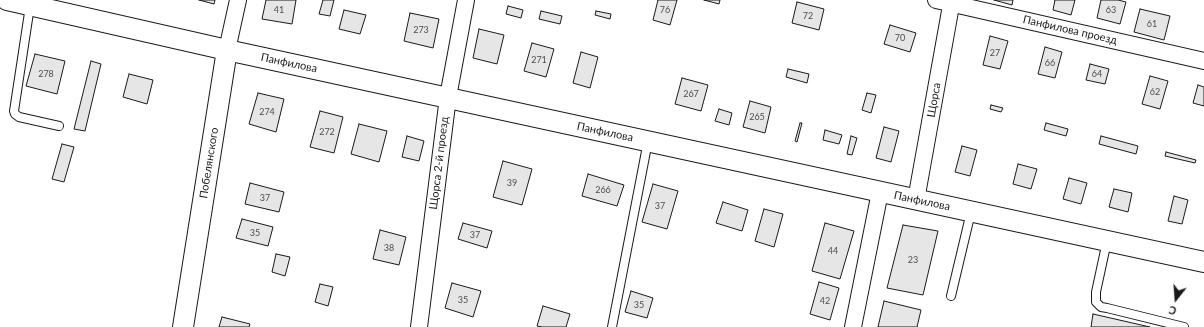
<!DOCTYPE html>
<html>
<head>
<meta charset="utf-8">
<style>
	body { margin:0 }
	#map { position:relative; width:1204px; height:327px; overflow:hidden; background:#fff; font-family:Lato,sans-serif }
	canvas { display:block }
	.north { position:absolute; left:1156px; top:279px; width:40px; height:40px; -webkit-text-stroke:3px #fff; paint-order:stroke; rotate:197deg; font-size:11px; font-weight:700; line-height:16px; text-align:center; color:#1a1a1a }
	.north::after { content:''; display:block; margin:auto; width:14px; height:18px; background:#1a1a1a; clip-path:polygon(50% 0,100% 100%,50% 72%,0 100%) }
</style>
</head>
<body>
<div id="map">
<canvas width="1204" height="327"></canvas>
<div class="north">С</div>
</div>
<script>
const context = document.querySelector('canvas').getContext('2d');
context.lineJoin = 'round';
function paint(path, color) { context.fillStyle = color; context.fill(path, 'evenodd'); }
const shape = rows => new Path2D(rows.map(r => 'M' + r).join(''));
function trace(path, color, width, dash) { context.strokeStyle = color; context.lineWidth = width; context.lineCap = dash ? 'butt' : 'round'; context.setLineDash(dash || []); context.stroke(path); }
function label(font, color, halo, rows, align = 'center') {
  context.font = font + ' Lato,sans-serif'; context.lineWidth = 3; context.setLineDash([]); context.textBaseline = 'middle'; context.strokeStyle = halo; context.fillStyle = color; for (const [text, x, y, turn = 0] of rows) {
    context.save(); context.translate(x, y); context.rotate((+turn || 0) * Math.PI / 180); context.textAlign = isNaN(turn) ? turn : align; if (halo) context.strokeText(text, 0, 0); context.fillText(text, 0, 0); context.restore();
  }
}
const building = shape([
	[199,0,215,0,214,4,199,0],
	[266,0,296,0,292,24,262,19,266,0],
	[323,0,334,0,330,16,319,14,323,0],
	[658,0,677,0,670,25,653,20,658,0],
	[704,0,720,0,719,4,704,0],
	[994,0,1013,0,1012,5,994,0],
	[1055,0,1075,0,1071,15,1053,10,1055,0],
	[1101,0,1118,0,1126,2,1120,24,1097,18,1101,0],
	[797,2,824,9,819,30,792,23,797,2],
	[508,6,523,10,521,18,506,14,508,6],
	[1140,9,1170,16,1164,40,1134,32,1140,9],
	[344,10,366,15,360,34,339,29,344,10],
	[541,11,562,16,560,24,539,19,541,11],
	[596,11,611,14,610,19,595,15,596,11],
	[410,13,439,19,433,48,404,41,410,13],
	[890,25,916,33,910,52,884,44,890,25],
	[479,29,504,35,497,64,473,58,479,29],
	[990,36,1008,41,1000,69,983,65,990,36],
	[532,43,554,49,546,77,524,71,532,43],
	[1045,47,1062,52,1055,78,1038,74,1045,47],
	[581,52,598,57,590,88,573,83,581,52],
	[35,54,65,61,57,94,26,86,35,54],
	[91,61,101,64,85,131,74,129,91,61],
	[1090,64,1109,69,1105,84,1086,80,1090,64],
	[788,69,809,74,807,83,786,77,788,69],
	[129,74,153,80,147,104,123,97,129,74],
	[1150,76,1168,81,1160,109,1142,104,1150,76],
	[682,78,708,85,701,111,675,104,682,78],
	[1198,85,1204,87,1204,106,1193,103,1198,85],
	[258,93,284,99,276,132,249,124,258,93],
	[867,93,876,95,871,113,862,110,867,93],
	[750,101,771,107,765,133,743,127,750,101],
	[991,105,1003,108,1001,112,990,109,991,105],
	[719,109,732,113,729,125,715,121,719,109],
	[320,111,343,117,334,153,310,147,320,111],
	[800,123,802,123,797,142,795,141,800,123],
	[1046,123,1068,129,1066,136,1044,130,1046,123],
	[359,124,387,131,379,162,351,154,359,124],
	[884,127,899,131,891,162,876,158,884,127],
	[825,130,842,135,839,144,823,140,825,130],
	[407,136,424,141,419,161,402,157,407,136],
	[851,136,857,138,852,155,847,154,851,136],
	[1101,136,1138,146,1136,154,1099,144,1101,136],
	[62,144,74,147,64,182,52,179,62,144],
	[962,146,977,150,970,176,955,172,962,146],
	[1166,152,1196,160,1195,163,1165,156,1166,152],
	[503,161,532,169,522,205,493,197,503,161],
	[1018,164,1037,169,1031,189,1013,184,1018,164],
	[588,174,624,185,617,206,582,196,588,174],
	[1069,178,1087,183,1081,204,1063,199,1069,178],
	[250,183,284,192,279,212,245,204,250,183],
	[653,184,678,191,667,229,642,222,653,184],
	[1114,189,1132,193,1128,212,1109,207,1114,189],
	[1174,196,1188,200,1182,224,1168,221,1174,196],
	[723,202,748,210,742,231,716,223,723,202],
	[764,209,783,214,774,247,755,241,764,209],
	[242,219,273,227,268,246,236,238,242,219],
	[463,223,492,231,487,248,458,239,463,223],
	[825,223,854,231,840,279,812,271,825,223],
	[903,225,938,231,923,295,887,288,903,225],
	[380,230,406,237,399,265,373,259,380,230],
	[276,254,290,257,285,276,272,272,276,254],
	[819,282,839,288,830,320,810,314,819,282],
	[452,283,481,291,473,317,445,308,452,283],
	[320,284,333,287,328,306,315,302,320,284],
	[631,291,653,298,647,318,625,312,631,291],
	[884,301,921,310,917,327,878,327,884,301],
	[543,306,570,314,566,327,542,327,537,326,543,306],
	[1093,314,1150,327,1091,327,1093,314],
	[222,317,250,324,249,327,219,327,222,317]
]);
paint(building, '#e6e6e6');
trace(building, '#1a1a1a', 1);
const service = shape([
	[30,6,14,111,15,114,19,117,59,126],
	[1107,241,1096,292,1096,302,1101,307,1107,308,1184,327],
	[951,296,971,212],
	[612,327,648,141]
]);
const minor = shape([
	[936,0,1204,61],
	[227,50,238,0],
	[916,200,952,0],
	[419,327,448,97,466,0],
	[853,327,880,192]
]);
const tertiary = shape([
	[7,0,227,50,1204,262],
	[183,327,227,50]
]);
trace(service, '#1a1a1a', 10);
trace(minor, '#1a1a1a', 18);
trace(tertiary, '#1a1a1a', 22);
trace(service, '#fff', 8);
trace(minor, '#fff', 16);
trace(tertiary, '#fff', 20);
label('9px', '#4d4d4d', null, [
	["41",279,10],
	["76",665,10],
	["63",1111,10],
	["72",808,16],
	["61",1152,24],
	["273",421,30],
	["70",900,38],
	["27",995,53],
	["271",539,60],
	["66",1050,63],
	["278",46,74],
	["64",1097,74],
	["62",1155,92],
	["267",691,94],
	["274",267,112],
	["265",757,117],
	["272",327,132],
	["39",512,183],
	["266",603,190],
	["37",265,198],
	["37",660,206],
	["35",255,233],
	["37",475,235],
	["38",389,248],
	["44",833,251],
	["23",913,260],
	["35",463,300],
	["42",825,301],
	["35",639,305]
]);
label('11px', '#1a1a1a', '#fff', [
	["Панфилова проезд",1070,30,13],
	["Панфилова",289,63,12],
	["Щорса",934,100,-80],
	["Панфилова",605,132,12],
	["Побелянского",209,163,-81],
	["Щорса 2-й проезд",439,163,-83],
	["Панфилова",922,201,12]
]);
</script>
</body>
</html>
